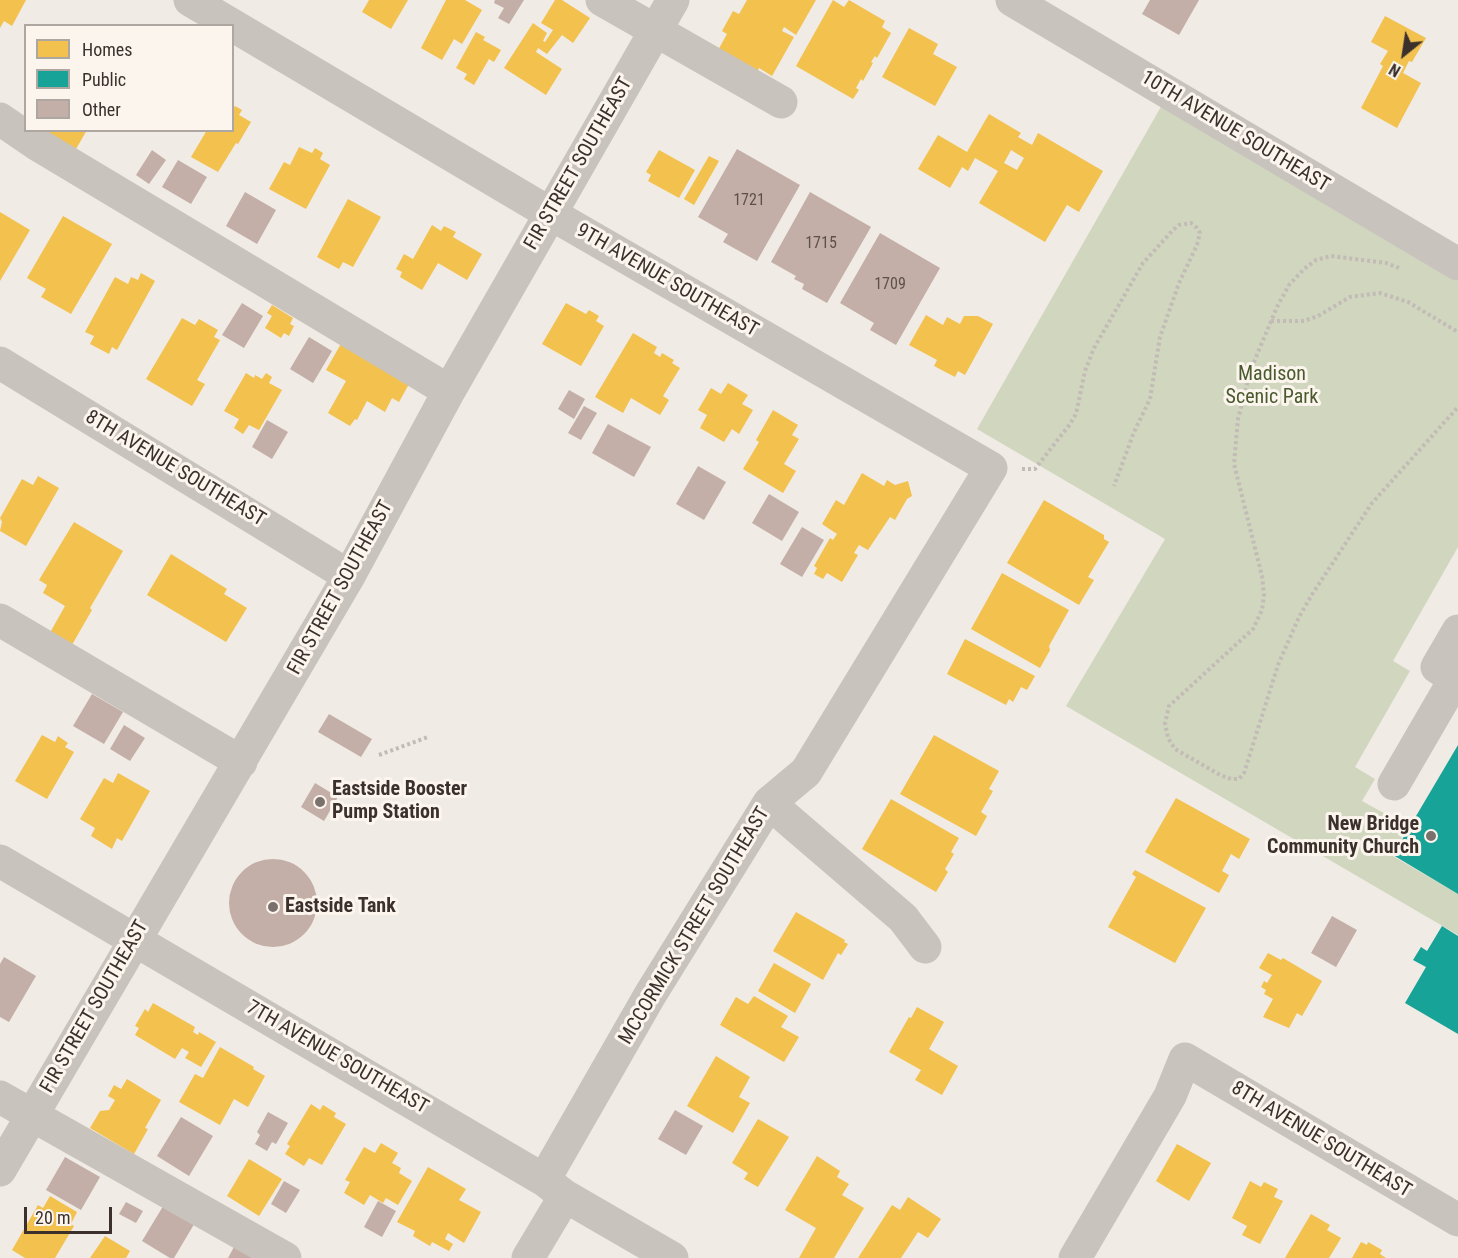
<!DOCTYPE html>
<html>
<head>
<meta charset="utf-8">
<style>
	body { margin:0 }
	#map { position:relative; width:1458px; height:1258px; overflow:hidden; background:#f0ebe5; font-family:"Roboto Condensed",sans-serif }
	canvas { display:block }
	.legend { position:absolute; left:24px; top:24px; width:210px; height:108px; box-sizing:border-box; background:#fbf5ee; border:2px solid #aea6a0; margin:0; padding:8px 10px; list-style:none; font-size:18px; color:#3b302b }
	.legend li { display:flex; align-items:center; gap:12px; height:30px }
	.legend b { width:30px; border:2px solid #aea6a0 }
	.north { position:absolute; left:1374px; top:24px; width:60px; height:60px; -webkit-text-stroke:4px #fbf5ee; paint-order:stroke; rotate:210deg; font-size:16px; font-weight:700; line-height:24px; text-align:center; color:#3b302b }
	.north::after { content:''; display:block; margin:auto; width:21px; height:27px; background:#3b302b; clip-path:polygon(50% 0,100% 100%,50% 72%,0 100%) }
	.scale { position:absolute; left:24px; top:1207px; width:88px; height:27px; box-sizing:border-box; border:3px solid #3b302b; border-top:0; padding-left:8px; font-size:18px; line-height:21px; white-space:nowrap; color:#3b302b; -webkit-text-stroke:4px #fbf5ee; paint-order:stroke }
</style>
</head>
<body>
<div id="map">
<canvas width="1458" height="1258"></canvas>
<ul class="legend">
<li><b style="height:16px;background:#f2c14e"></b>Homes</li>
<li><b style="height:16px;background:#17a398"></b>Public</li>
<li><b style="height:16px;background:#c3afa7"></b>Other</li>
</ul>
<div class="north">N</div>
<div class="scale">20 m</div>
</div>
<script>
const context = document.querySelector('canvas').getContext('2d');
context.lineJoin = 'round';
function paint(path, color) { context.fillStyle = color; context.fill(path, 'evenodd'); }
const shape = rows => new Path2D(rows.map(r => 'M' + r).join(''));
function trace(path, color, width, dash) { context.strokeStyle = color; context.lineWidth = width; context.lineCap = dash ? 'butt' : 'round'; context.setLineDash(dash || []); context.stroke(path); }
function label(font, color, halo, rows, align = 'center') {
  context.font = font + ' "Roboto Condensed",sans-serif'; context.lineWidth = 6; context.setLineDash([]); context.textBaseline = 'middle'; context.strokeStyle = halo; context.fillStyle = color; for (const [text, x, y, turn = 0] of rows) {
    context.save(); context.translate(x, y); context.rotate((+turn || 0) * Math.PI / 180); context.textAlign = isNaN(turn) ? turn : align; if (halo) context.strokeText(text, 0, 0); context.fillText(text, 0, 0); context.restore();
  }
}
paint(shape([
	[1162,105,1458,281,1458,547,1393,661,1410,671,1355,767,1375,779,1362,801,1391,817,1403,836,1391,855,1458,894,1458,935,1066,706,1165,539,977,429]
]), '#d1d6bf');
paint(shape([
	[0,0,26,0,12,26,4,21,0,28],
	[369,0,408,0,391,29,362,12],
	[446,0,465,0,482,10,462,44,454,39,442,60,421,48],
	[555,0,562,0,590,18,573,43,562,35,547,54,538,48,536,52,562,69,546,95,504,68,533,23,547,33,543,41,545,42,553,30,541,23],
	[747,0,816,0,796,35,784,27,782,31,794,37,772,76,759,68,756,74,717,52,727,34,722,31,733,11,739,14],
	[833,0,844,7,849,0,885,21,882,27,891,33,877,58,875,56,871,62,873,63,863,81,861,79,856,88,859,90,853,99,796,66],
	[1385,16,1426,38,1412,62,1409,61,1403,73,1421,83,1397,128,1361,108,1383,66,1380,64,1388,51,1371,42],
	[909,28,938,44,933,54,957,67,935,106,882,77],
	[476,32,485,37,483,40,501,50,494,62,489,59,474,85,464,79,467,74,456,68],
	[235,106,242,110,239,115,251,122,238,144,236,143,218,172,191,157,207,130,232,130,232,110],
	[989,114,1021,133,1018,137,1032,145,1038,133,1103,171,1079,212,1067,205,1045,242,979,203,998,171,975,158,968,171,962,167,950,188,918,169,938,135,967,152],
	[1011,150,1024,158,1017,170,1004,163],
	[50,130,87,130,76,149,48,133],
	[299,147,312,153,315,148,323,153,320,159,330,165,306,209,269,189,284,162,290,165],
	[659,150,695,170,679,198,648,181,651,175,646,172],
	[709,156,719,161,694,205,684,199],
	[348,199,381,217,353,267,343,262,339,269,317,257],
	[0,212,30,230,0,281],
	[63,216,112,244,71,314,41,297,46,289,27,278],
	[432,225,441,231,444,226,456,232,453,237,482,254,467,280,438,263,422,290,400,277,402,272,396,269,404,254,413,259],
	[141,273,155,281,117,350,112,347,109,354,90,344,94,336,85,332,115,277,128,284,131,277,138,280],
	[566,303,586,314,589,310,599,316,596,321,604,326,581,366,542,344],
	[272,305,293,318,290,324,294,326,289,336,284,333,281,338,265,328,272,316,267,313],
	[926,315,943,325,947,317,960,324,964,316,978,316,993,324,965,375,958,371,955,377,934,366,937,360,909,345],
	[182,318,195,325,199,319,218,330,214,337,220,340,197,380,205,384,192,406,146,379],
	[633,333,657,347,654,353,660,357,662,353,674,360,672,363,680,368,663,396,669,400,660,415,631,398,623,413,595,397],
	[342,342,409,384,399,402,392,398,385,412,367,401,357,420,355,419,350,426,328,413,346,381,326,370],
	[246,373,254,378,255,375,262,379,266,373,272,377,269,383,282,390,259,430,249,425,243,434,234,428,239,419,224,411],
	[728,383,748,395,742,404,753,410,739,434,732,429,724,442,700,428,707,415,698,410,711,388,721,394],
	[773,410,798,425,792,435,799,439,784,464,796,471,783,493,743,469,759,442,756,440],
	[862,473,884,486,887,480,895,485,908,481,912,496,907,499,895,520,890,517,868,550,859,545,854,553,858,555,842,582,827,573,823,579,814,574,817,568,814,566,830,538,833,540,837,534,822,524,836,500,844,505],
	[38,476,59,488,26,546,0,531,2,522,0,518,22,479,33,485],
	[1044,500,1104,535,1104,539,1109,542,1088,577,1094,580,1079,605,1007,563],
	[74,522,123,551,90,608,92,610,69,650,47,638,65,606,43,593,47,585,39,580],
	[171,554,227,589,224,594,247,608,226,642,147,595],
	[1002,573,1069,610,1049,646,1050,650,1040,668,971,629],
	[965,639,1035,676,1027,690,1021,687,1013,702,1009,699,1006,705,947,674],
	[42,735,55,742,58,736,68,743,65,747,74,752,47,799,15,781],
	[934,735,999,771,989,789,993,791,981,812,987,816,976,836,900,794],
	[118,773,150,791,122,841,117,838,112,849,91,836,95,828,80,819,104,778,113,783],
	[1176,798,1250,839,1239,859,1231,854,1222,871,1229,875,1219,893,1145,852],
	[891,799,959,838,951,852,954,854,945,869,948,872,936,892,862,849],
	[1135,870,1206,908,1175,963,1108,927,1136,877,1132,874],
	[796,912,845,940,844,942,848,944,841,955,838,953,823,980,773,951],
	[1268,953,1281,960,1283,958,1322,981,1302,1016,1297,1013,1289,1028,1263,1017,1273,999,1264,994,1266,990,1261,987,1264,981,1267,983,1272,975,1259,968],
	[774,963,811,984,795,1013,758,991],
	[754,996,788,1016,781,1027,799,1037,784,1062,720,1025,736,997,748,1004],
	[153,1003,195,1027,193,1032,198,1035,199,1032,216,1042,201,1067,185,1058,189,1052,182,1048,175,1059,135,1035,139,1028,135,1026,145,1009,148,1012],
	[917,1007,944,1022,929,1049,958,1066,942,1095,915,1080,921,1070,889,1052,909,1017,911,1018],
	[220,1047,254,1067,253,1069,265,1076,248,1107,234,1099,220,1125,179,1102,195,1074,203,1078],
	[716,1056,750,1077,739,1097,750,1103,733,1133,687,1106],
	[127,1079,161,1100,145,1128,148,1129,134,1154,90,1128,100,1111,109,1110,115,1100,108,1096,114,1085,121,1089],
	[311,1104,320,1110,323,1105,336,1113,334,1117,346,1124,322,1165,309,1158,304,1166,285,1154,290,1146,287,1144],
	[758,1119,789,1137,758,1187,744,1179,748,1173,732,1163],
	[381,1143,398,1153,392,1163,401,1168,399,1173,412,1181,398,1205,386,1198,383,1203,370,1195,364,1205,344,1193,350,1182,345,1180,364,1147,375,1153],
	[1177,1144,1211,1163,1189,1201,1156,1181],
	[817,1156,840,1171,837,1177,849,1184,842,1195,864,1208,834,1258,799,1258,816,1228,785,1210],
	[249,1159,282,1179,259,1216,227,1196],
	[428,1167,466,1189,459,1200,481,1212,464,1243,448,1233,445,1239,453,1244,449,1251,432,1242,430,1246,413,1236,415,1231,397,1222],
	[1250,1181,1261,1187,1264,1182,1278,1189,1274,1197,1283,1201,1260,1244,1242,1235,1247,1226,1232,1218],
	[50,1196,77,1212,71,1224,74,1226,55,1258,25,1258,12,1250,38,1205,43,1208],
	[908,1197,941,1219,928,1238,918,1232,901,1258,858,1258,892,1205,900,1210],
	[1311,1214,1330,1225,1327,1230,1341,1238,1329,1258,1285,1258],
	[105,1236,130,1251,126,1258,90,1258],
	[1361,1242,1367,1245,1368,1242,1382,1250,1380,1254,1386,1258,1352,1258]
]), '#f2c14e');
paint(shape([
	[1458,745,1458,894,1393,855],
	[1442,926,1458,936,1458,1034,1405,1003,1426,967,1413,960,1421,947,1427,951]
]), '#17a398');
paint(shape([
	[495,0,524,0,509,24,498,18,504,8,494,3],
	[1150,0,1199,0,1179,35,1142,14],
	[737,149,800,185,757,261,723,242,728,234,698,217],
	[152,150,166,160,149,184,136,175],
	[178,160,207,177,191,204,162,187],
	[245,192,276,210,257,244,226,226],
	[810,192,871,227,827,303,802,289,804,284,794,279,796,276,771,262],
	[880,233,940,268,896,345,870,330,874,323,840,303],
	[242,303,263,316,244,348,222,335],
	[309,337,332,351,313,383,290,369],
	[569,390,585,399,574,419,558,409],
	[584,406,597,413,581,440,568,433],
	[267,420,288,432,272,459,252,447],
	[608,424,651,447,634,477,592,453],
	[698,466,726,482,704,520,676,504],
	[769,494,799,512,782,541,752,523],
	[802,527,824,540,802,577,780,564],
	[92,694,123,712,104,744,73,726],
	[329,714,372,739,361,757,318,732],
	[124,725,145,738,130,761,110,749],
	[315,783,338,797,324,821,301,807],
	'229 903a44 44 0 1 1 88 0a44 44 0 1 1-88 0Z',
	[1332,916,1357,930,1336,967,1311,953],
	[4,957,36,976,9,1022,0,1017,0,964],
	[675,1110,703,1126,686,1155,658,1139],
	[268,1112,288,1123,276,1144,272,1142,267,1151,255,1144,260,1135,257,1132],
	[181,1117,213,1136,189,1176,157,1156],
	[65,1157,100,1177,81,1210,46,1190],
	[284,1181,300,1190,286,1213,271,1204],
	[378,1201,396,1211,382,1237,364,1227],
	[126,1202,143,1211,136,1223,119,1214],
	[165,1203,196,1221,174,1258,170,1258,142,1241],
	[235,1245,258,1258,228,1258]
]), '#c3afa7');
trace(shape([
	[1399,268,1386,263,1331,256,1316,260,1304,269,1289,285,1277,307,1251,369,1238,419,1234,464,1262,576,1264,595,1262,610,1253,629,1169,706,1165,723,1168,738,1175,749,1220,775,1231,779,1239,779,1244,773,1278,665,1299,617,1313,593,1372,503,1458,407],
	[1271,321,1304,321,1318,316,1350,297,1380,293,1408,302,1458,332],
	[1022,469,1035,469,1070,424,1076,414,1085,371,1094,348,1143,263,1173,230,1179,225,1191,223,1197,228,1200,233,1197,245,1179,283,1160,337,1150,399,1134,432,1114,486],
	[379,755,428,737]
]), '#c2bbb6', 4, [3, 3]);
trace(shape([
	[190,0,551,214,991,468,806,772,769,803,650,995,544,1180],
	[602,0,781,102],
	[1012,0,1458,264],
	[0,119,35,143,449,391],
	[0,363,349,576],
	[0,620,241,762],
	[1455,679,1437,667,1458,631],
	[1394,784,1455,679,1458,680],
	[769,803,903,918,925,947],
	[0,861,544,1180,565,1196,672,1258],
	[0,1097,285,1258],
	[0,1170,349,576,449,391,673,0],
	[528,1258,565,1196],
	[1075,1258,1170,1096,1185,1059,1458,1220]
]), '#c9c3be', 33);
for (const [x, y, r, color] of [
	[320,802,6,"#7a716c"],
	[1431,836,6,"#7a716c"],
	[273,907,6,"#7a716c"]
]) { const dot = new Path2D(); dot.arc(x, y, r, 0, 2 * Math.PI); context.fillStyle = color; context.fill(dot); trace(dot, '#fbf5ee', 2); }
label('16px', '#5d504a', null, [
	["1721",749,201],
	["1715",821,244],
	["1709",890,285]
]);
label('20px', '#3b302b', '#fbf5ee', [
	["10TH AVENUE SOUTHEAST",1235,132,31],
	["FIR STREET SOUTHEAST",579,164,-60],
	["9TH AVENUE SOUTHEAST",667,281,30],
	["8TH AVENUE SOUTHEAST",175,469,31],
	["FIR STREET SOUTHEAST",341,588,-61],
	["MCCORMICK STREET SOUTHEAST",695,926,-59],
	["FIR STREET SOUTHEAST",95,1007,-60],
	["7TH AVENUE SOUTHEAST",337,1058,30],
	["8TH AVENUE SOUTHEAST",1321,1140,31]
]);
label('20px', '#4a5a2e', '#fbf5ee', [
	["Madison",1272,375],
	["Scenic Park",1272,398]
]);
label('bold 20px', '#3b302b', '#fbf5ee', [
	["Eastside Booster",332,790],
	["Pump Station",332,813],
	["New Bridge",1419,825,"right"],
	["Community Church",1419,848,"right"],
	["Eastside Tank",285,907]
], 'left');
</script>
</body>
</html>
